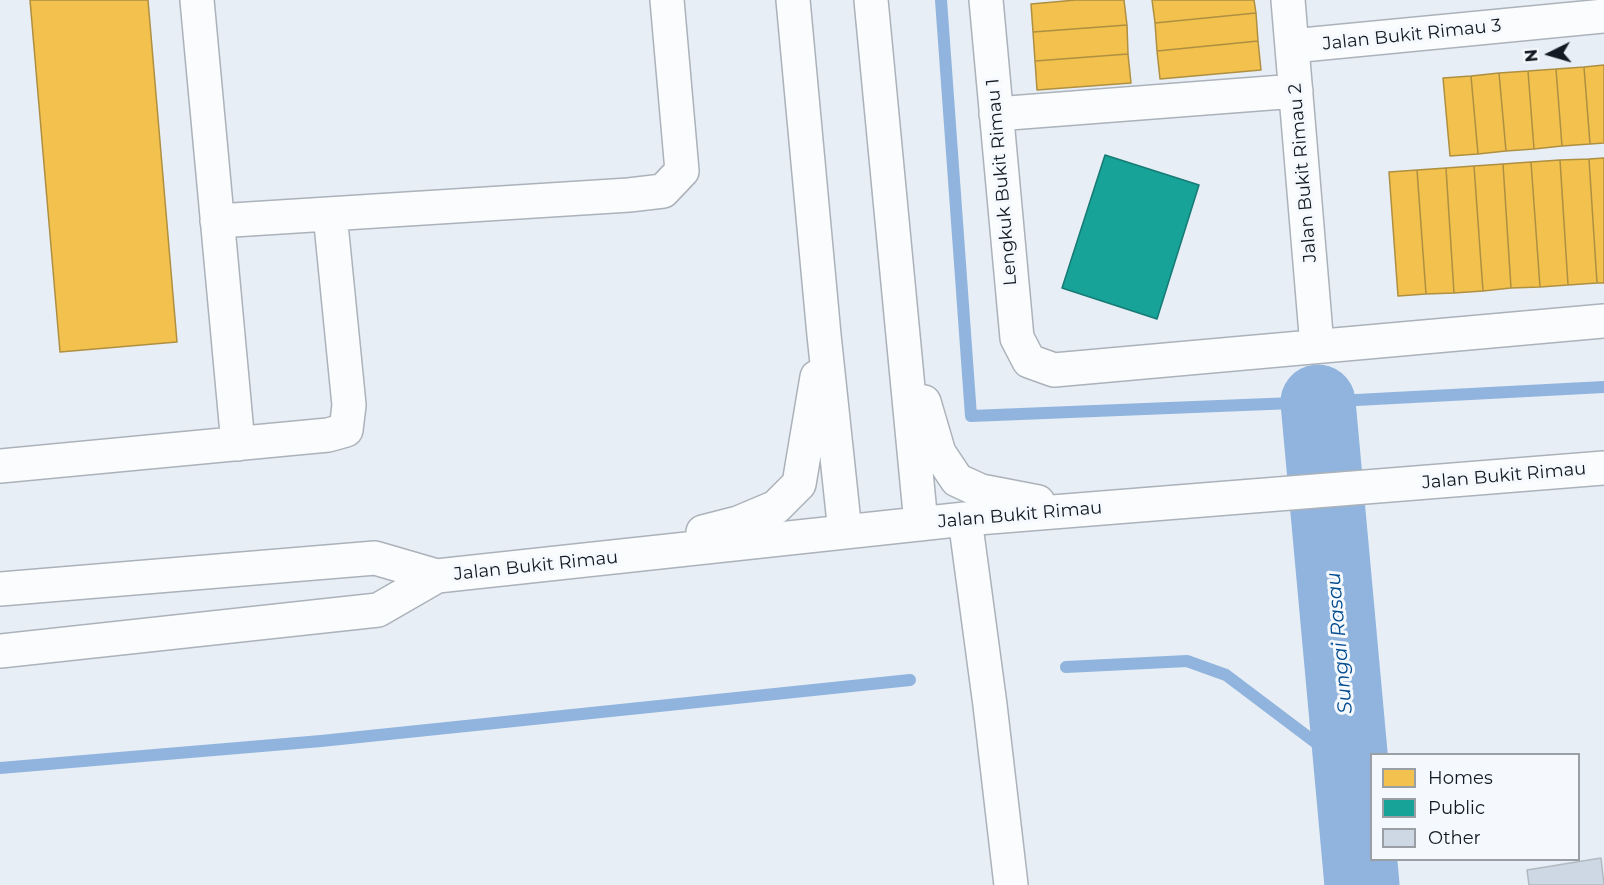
<!DOCTYPE html>
<html>
<head>
<meta charset="utf-8">
<style>
	body { margin:0 }
	#map { position:relative; width:1604px; height:885px; overflow:hidden; background:#e7eef5; font-family:Montserrat,sans-serif }
	canvas { display:block }
	.legend { position:absolute; left:1370px; top:753px; width:210px; height:108px; box-sizing:border-box; background:#f5f9fe; border:2px solid #9a9fa6; margin:0; padding:8px 10px; list-style:none; font-size:18px; color:#121922 }
	.legend li { display:flex; align-items:center; gap:12px; height:30px }
	.legend b { width:30px; border:2px solid #9a9fa6 }
	.north { position:absolute; left:1520px; top:24px; width:60px; height:60px; -webkit-text-stroke:4px #f5f9fe; paint-order:stroke; rotate:265deg; font-size:16px; font-weight:700; line-height:24px; text-align:center; color:#121922 }
	.north::after { content:''; display:block; margin:auto; width:21px; height:27px; background:#121922; clip-path:polygon(50% 0,100% 100%,50% 72%,0 100%) }
</style>
</head>
<body>
<div id="map">
<canvas width="1604" height="885"></canvas>
<ul class="legend">
<li><b style="height:16px;background:#f2c14e"></b>Homes</li>
<li><b style="height:16px;background:#17a398"></b>Public</li>
<li><b style="height:16px;background:#cdd8e4"></b>Other</li>
</ul>
<div class="north">N</div>
</div>
<script>
const context = document.querySelector('canvas').getContext('2d');
context.lineJoin = 'round';
function paint(path, color) { context.fillStyle = color; context.fill(path, 'evenodd'); }
const shape = rows => new Path2D(rows.map(r => 'M' + r).join(''));
function trace(path, color, width, dash) { context.strokeStyle = color; context.lineWidth = width; context.lineCap = dash ? 'butt' : 'round'; context.setLineDash(dash || []); context.stroke(path); }
function label(font, color, halo, rows, align = 'center') {
  context.font = font + ' Montserrat,sans-serif'; context.lineWidth = 6; context.setLineDash([]); context.textBaseline = 'middle'; context.strokeStyle = halo; context.fillStyle = color; for (const [text, x, y, turn = 0] of rows) {
    context.save(); context.translate(x, y); context.rotate((+turn || 0) * Math.PI / 180); context.textAlign = isNaN(turn) ? turn : align; if (halo) context.strokeText(text, 0, 0); context.fillText(text, 0, 0); context.restore();
  }
}
const homes = shape([
	[30,0,148,0,177,342,60,352,30,0],
	[1076,0,1124,0,1127,25,1033,32,1031,4,1076,0],
	[1152,0,1254,0,1256,13,1155,23,1152,0],
	[1256,13,1258,41,1157,51,1155,23,1256,13],
	[1127,25,1128,54,1035,61,1033,32,1127,25],
	[1258,41,1261,70,1160,79,1157,51,1258,41],
	[1128,54,1131,83,1037,90,1035,61,1128,54],
	[1604,65,1604,143,1590,144,1584,67,1604,65],
	[1584,67,1590,144,1562,146,1556,69,1584,67],
	[1556,69,1562,146,1534,149,1528,71,1556,69],
	[1528,71,1534,149,1506,151,1499,73,1528,71],
	[1499,73,1506,151,1478,154,1471,76,1499,73],
	[1471,76,1478,154,1450,156,1443,78,1471,76],
	[1604,158,1604,283,1597,283,1589,159,1604,158],
	[1589,159,1597,283,1568,285,1560,160,1589,159],
	[1560,160,1568,285,1540,287,1531,162,1560,160],
	[1531,162,1540,287,1511,288,1503,164,1531,162],
	[1503,164,1511,288,1483,291,1474,166,1503,164],
	[1474,166,1483,291,1454,293,1446,168,1474,166],
	[1446,168,1454,293,1426,294,1417,170,1446,168],
	[1417,170,1426,294,1398,296,1389,172,1417,170]
]);
paint(homes, '#f2c14e');
trace(homes, '#af8f41', 1.5);
const public = shape([
	[1105,155,1199,185,1157,319,1062,288,1105,155]
]);
paint(public, '#17a398');
trace(public, '#167a75', 1.5);
trace(shape([
	[941,0,971,416,1318,402,1604,387],
	[1066,667,1187,661,1226,675,1352,770],
	[0,768,321,741,910,680]
]), '#90b4dd', 12);
trace(shape([
	[1318,402,1362,885]
]), '#90b4dd', 75);
const building = shape([
	[1601,858,1604,885,1529,885,1527,870,1601,858]
]);
paint(building, '#cdd8e4');
trace(building, '#b2b9c0', 1.5);
const minor = shape([
	[197,0,238,444],
	[793,0,824,335,845,532],
	[871,0,921,524],
	[986,0,1017,338,1029,361,1054,370,1604,321],
	[1288,0,1317,346],
	[1292,46,1604,16],
	[996,114,1296,91],
	[217,221,629,195,663,191,682,171,667,0],
	[924,402,939,453,957,480,981,491,1038,502],
	[0,466,328,435,346,430,349,405,330,214],
	[965,519,990,705,1011,885],
	[703,532,738,523,776,507,799,484,817,377],
	[0,589,375,558,437,576,965,519,1604,468],
	[0,651,378,610,437,576]
]);
trace(minor, '#abb2b9', 36);
trace(minor, '#fbfcfe', 33);
label('18px', '#121922', '#f5f9fe', [
	["Jalan Bukit Rimau 3",1412,35,-6],
	["Jalan Bukit Rimau 2",1303,173,-95],
	["Lengkuk Bukit Rimau 1",1002,182,-95],
	["Jalan Bukit Rimau",1504,476,-5],
	["Jalan Bukit Rimau",1020,515,-5],
	["Jalan Bukit Rimau",536,566,-6]
]);
label('italic 20px', '#004b8f', '#f5f9fe', [
	["Sungai Rasau",1340,643,-95]
]);
</script>
</body>
</html>
